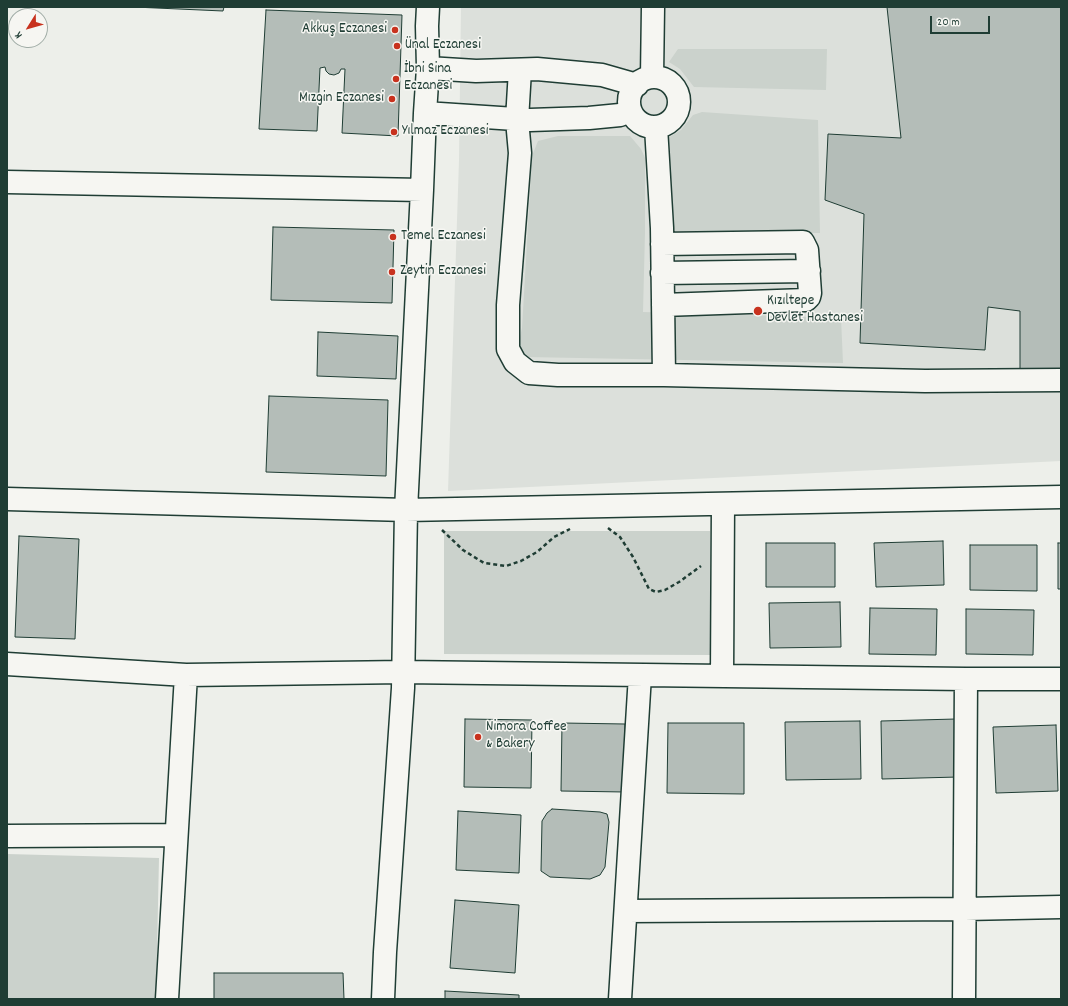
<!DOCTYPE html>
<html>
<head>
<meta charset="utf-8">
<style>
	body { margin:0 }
	#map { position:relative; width:1068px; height:1006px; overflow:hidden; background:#edefea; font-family:Dekko,sans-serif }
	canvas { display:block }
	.frame { position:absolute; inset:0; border:8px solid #1f3d34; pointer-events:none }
	.north { position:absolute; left:8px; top:8px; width:40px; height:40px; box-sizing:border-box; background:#f6f6f2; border:1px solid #a0aca6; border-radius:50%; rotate:233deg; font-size:11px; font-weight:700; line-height:16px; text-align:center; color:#1f3d34 }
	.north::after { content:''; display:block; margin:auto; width:14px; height:18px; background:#c8321e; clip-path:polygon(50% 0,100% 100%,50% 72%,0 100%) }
	.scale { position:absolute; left:930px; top:16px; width:60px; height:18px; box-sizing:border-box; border:2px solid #1f3d34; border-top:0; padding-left:5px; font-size:12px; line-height:14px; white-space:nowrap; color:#1f3d34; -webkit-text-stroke:3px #f6f6f2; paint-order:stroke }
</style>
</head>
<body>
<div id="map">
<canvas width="1068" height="1006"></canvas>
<div class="frame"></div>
<div class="north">K</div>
<div class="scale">20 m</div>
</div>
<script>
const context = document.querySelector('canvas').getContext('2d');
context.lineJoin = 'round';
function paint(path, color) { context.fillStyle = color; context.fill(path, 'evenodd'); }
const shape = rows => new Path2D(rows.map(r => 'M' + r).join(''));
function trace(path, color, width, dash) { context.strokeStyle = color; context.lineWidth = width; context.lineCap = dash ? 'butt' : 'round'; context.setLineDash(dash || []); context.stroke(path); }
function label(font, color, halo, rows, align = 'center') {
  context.font = font + ' Dekko,sans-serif'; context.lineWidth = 3; context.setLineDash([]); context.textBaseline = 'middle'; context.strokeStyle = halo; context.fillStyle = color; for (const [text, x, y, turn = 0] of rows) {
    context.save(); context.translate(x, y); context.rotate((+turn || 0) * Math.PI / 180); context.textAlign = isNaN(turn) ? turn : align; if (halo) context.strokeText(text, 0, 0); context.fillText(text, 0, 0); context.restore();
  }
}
paint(shape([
	[461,7,1061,7,1061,461,448,491,459,160]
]), '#dce0db');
paint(shape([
	[678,49,827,49,826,90,694,87,680,69,669,62],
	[702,112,818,120,820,233,671,232,668,138,681,130,693,115],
	[558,136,630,136,641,149,645,158,645,232,643,312,841,318,843,363,526,357,518,346,522,328,532,156,538,141],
	[444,531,710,531,710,655,444,654],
	[7,854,159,858,156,999,7,999]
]), '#cbd2cc');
const building = shape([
	[134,7,224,7,223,11,134,7],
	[887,7,1061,7,1061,372,1020,372,1020,311,988,307,985,350,860,343,864,214,825,200,828,134,901,138,887,7],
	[266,10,402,15,398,136,342,133,345,69,341,69,339,73,334,75,329,74,326,71,325,67,320,68,317,131,259,129,266,10],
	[273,227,394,230,392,303,271,300,273,227],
	[318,332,398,336,396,379,317,376,318,332],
	[269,396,388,400,386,476,266,472,269,396],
	[19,536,79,539,75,639,15,637,19,536],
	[943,541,944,585,876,587,874,543,943,541],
	[766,543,835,543,835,587,766,587,766,543],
	[1058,543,1061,543,1061,589,1058,589,1058,543],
	[970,545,1037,545,1037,591,970,590,970,545],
	[840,602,841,647,770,648,769,603,840,602],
	[870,608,937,609,936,655,869,654,870,608],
	[966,609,1034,610,1033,655,966,654,966,609],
	[465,719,532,720,531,788,464,787,465,719],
	[956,719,958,777,882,779,881,721,956,719],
	[860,721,861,779,786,780,785,722,860,721],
	[562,723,625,724,625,792,561,791,562,723],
	[668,723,744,723,744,794,667,793,668,723],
	[1056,725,1058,791,996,793,993,727,1056,725],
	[552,809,600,812,607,814,609,822,605,867,600,875,590,879,550,877,541,871,542,821,547,813,552,809],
	[458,811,521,815,519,873,456,870,458,811],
	[455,900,519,905,515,973,450,968,455,900],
	[214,973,343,973,344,999,214,999,214,973],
	[445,991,519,995,519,999,445,999,445,991]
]);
paint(building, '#b4bdb8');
trace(building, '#1f3d34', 1);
const minor = shape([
	[428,68,476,71,537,69,602,75,637,85],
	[520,70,517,120,520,153,508,305,508,349,515,362,529,373,558,375,664,375,925,381,1061,380],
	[652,77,653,7],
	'629 102a25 25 0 1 1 50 0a25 25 0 1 1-50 0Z',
	[425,113,530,120,589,118,620,115,630,111],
	[656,127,662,228,664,375],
	[7,182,422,190],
	[662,244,803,242,807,250,810,293,809,297,806,300,663,305],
	[662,273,809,271],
	[7,499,406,510,1061,497],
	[7,664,186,675,403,672,966,679,1061,679],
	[722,676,723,504],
	[7,836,176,835],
	[626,911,965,909,1061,907],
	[167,999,186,675],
	[383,999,385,952,403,688,406,510,422,190,425,113,428,68,427,26,428,7],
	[620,999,640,675],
	[964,999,966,679]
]);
trace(minor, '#1f3d34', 25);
trace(shape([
	[608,528,620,537,633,557,649,589,656,592,665,590,679,582,701,566],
	[442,530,463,550,484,563,506,566,521,561,537,552,554,537,570,529]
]), '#1f3d34', 2.5, [4, 3]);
trace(minor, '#f6f6f2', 22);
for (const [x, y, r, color] of [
	[395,30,4,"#c8321e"],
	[397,46,4,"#c8321e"],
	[396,79,4,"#c8321e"],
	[392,99,4,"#c8321e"],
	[394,132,4,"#c8321e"],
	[393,237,4,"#c8321e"],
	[392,272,4,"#c8321e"],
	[758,311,5,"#c8321e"],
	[478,737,4,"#c8321e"]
]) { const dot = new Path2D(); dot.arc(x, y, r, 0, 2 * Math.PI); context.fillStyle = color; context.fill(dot); trace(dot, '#f6f6f2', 1.5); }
label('15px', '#1f3d34', '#f6f6f2', [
	["Akkuş Eczanesi",387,30,"right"],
	["Ünal Eczanesi",405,46],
	["İbni Sina",404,70],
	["Eczanesi",404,87],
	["Mızgin Eczanesi",384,99,"right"],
	["Yılmaz Eczanesi",402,132],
	["Temel Eczanesi",401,237],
	["Zeytin Eczanesi",400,272],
	["Kızıltepe",767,302],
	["Devlet Hastanesi",767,319],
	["Nimora Coffee",486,728],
	["& Bakery",486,745]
], 'left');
</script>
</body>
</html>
